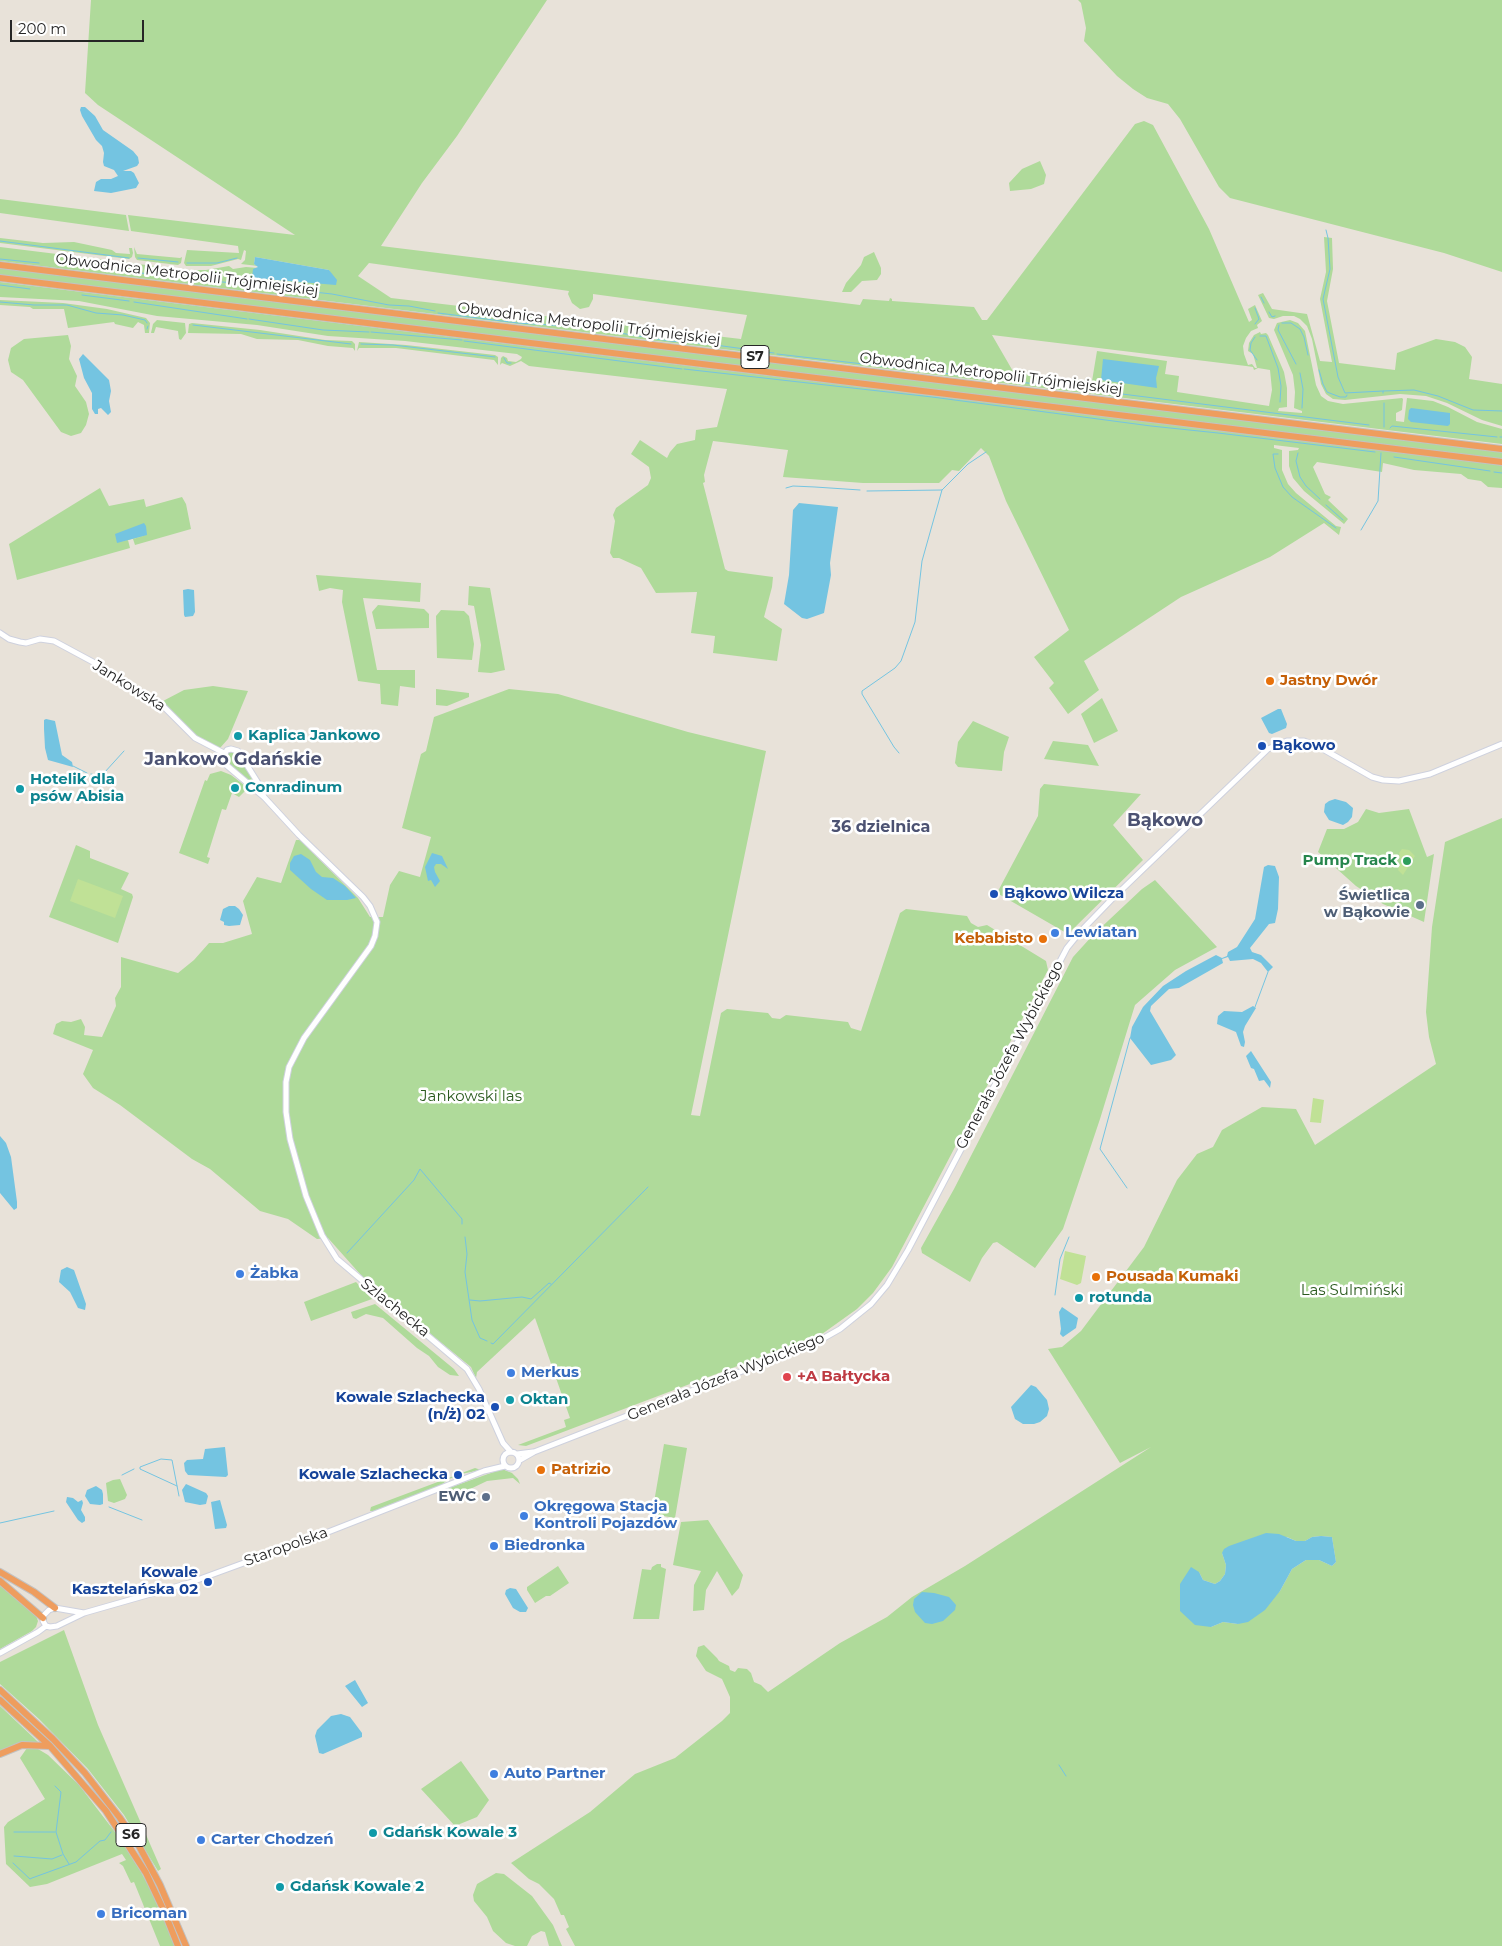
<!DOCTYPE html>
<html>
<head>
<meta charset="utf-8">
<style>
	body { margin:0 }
	#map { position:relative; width:1502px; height:1946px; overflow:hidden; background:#e8e2d9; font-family:Montserrat,sans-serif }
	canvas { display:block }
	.scale { position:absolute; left:10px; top:20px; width:134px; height:22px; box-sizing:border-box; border:2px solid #262626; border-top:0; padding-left:6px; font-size:15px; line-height:18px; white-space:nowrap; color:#262626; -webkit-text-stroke:4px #fff; paint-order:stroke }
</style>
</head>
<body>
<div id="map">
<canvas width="1502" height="1946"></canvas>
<div class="scale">200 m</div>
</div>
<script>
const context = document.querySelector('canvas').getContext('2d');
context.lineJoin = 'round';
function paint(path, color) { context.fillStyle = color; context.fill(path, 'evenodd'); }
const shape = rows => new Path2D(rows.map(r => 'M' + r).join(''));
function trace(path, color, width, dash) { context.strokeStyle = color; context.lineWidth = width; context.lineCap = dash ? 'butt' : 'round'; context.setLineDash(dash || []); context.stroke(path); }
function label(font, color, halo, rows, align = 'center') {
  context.font = font + ' Montserrat,sans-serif'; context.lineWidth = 5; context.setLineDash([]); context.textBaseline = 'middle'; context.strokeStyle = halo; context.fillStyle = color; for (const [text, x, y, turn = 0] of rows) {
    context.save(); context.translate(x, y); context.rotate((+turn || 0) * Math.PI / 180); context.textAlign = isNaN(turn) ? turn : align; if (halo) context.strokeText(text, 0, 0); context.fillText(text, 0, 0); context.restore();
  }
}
paint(shape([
	[91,0,547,0,457,136,422,183,381,246,860,305,863,299,889,301,890,298,892,299,892,301,974,307,982,320,987,320,1135,124,1144,121,1153,125,1209,229,1249,322,1252,320,1248,309,1255,305,1262,321,1257,325,1258,328,1251,331,1246,338,1243,346,1244,354,1248,365,1252,364,1255,368,1257,368,1253,354,1248,351,1249,343,1254,335,1260,332,1261,334,1266,333,1268,335,1284,372,1287,388,1287,407,1279,408,1278,411,1302,413,1302,411,1294,408,1295,392,1293,375,1274,330,1277,323,1290,320,1298,323,1305,331,1316,385,1321,396,1328,401,1343,404,1402,398,1403,399,1402,410,1396,413,1396,421,1404,422,1407,398,1433,401,1448,407,1477,422,1502,429,1502,444,0,261,0,247,187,270,206,270,229,266,233,269,246,267,258,268,252,278,336,284,329,270,255,257,254,264,258,266,241,264,245,260,246,251,244,250,241,260,238,259,211,266,186,266,184,263,187,250,239,253,238,246,131,231,128,215,295,235,98,105,85,93],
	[369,263,569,291,568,294,572,303,580,309,589,307,593,299,593,294,747,315,741,339,391,298,358,276],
	[992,335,1246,366,1253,367,1254,370,1258,368,1270,370,1272,390,1269,406,1177,392,1179,376,1165,374,1167,361,1097,351,1092,381,1014,373],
	[1078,0,1502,0,1502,272,1444,253,1230,198,1219,187,1180,119,1168,104,1147,98,1133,89,1117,76,1084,41,1086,28,1081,3],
	[1040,161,1046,175,1044,184,1031,189,1010,191,1009,183,1022,169],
	[0,199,126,215,129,231,0,213],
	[1324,237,1332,238,1333,269,1327,301,1339,363,1395,370,1397,353,1436,339,1455,342,1465,347,1472,357,1469,379,1502,384,1502,426,1482,420,1447,403,1426,396,1400,394,1345,400,1333,399,1326,394,1321,384,1312,339,1307,326,1300,319,1294,316,1283,316,1274,319,1269,318,1258,295,1263,293,1272,309,1307,314,1320,361,1332,362,1320,299,1326,272],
	[0,238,43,243,74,242,112,250,116,253,130,254,129,248,132,248,133,253,132,257,129,259,0,243],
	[134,247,137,254,180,258,182,257,181,263,178,265,137,260,135,257],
	[874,252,881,268,881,274,877,280,862,281,851,292,842,292,846,283,861,265,864,257],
	[0,267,1502,451,1502,459,0,275],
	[0,282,1502,465,1502,488,1488,487,1481,481,1468,479,1461,474,1414,470,1383,463,1382,472,1317,462,1313,467,1325,494,1331,497,1328,500,1348,519,1344,524,1304,491,1293,478,1289,466,1289,451,1298,450,1299,448,1274,445,1274,448,1282,450,1282,470,1288,484,1296,493,1336,526,1341,527,1339,535,1324,523,1270,557,1181,597,1084,661,1099,690,1068,714,1049,688,1054,683,1034,657,1069,630,1006,501,989,456,981,448,959,471,952,470,939,483,863,483,783,477,788,450,713,441,704,475,705,482,703,483,725,569,728,571,773,577,772,587,764,617,782,629,777,661,713,653,715,636,691,633,697,592,656,593,641,568,619,558,613,558,610,553,615,521,613,515,616,508,648,485,651,478,649,467,631,454,640,440,667,458,670,452,677,444,695,440,696,430,717,427,727,389,529,366,521,361,510,366,502,363,500,365,501,358,503,356,507,358,508,361,516,362,521,359,522,357,517,354,405,341,328,336,257,325,157,316,79,301,0,297],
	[0,300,63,303,107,309,146,318,150,323,149,333,145,333,144,325,138,322,133,328,115,324,114,322,68,328,64,309,33,309,30,307,0,305],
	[157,320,185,323,186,333,181,340,179,339,178,331,156,327,154,333,151,333,153,324],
	[192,323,260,330,325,340,352,341,355,344,355,351,353,348,328,346,298,340,257,339,241,334,188,333,189,324],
	[68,335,71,346,69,359,77,376,75,386,86,402,89,414,86,425,81,433,71,436,61,432,23,380,11,372,8,360,11,348,24,339],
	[359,342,406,345,495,355,498,357,498,365,494,360,396,348,359,348,357,351],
	[100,488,109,506,144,499,146,507,182,497,186,504,191,529,135,545,133,539,147,535,117,543,128,540,130,548,17,580,9,544],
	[316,575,421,583,420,602,363,598,377,670,415,670,415,688,400,686,398,706,381,704,380,684,358,681,342,602,343,590,330,588,319,591],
	[469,586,490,588,505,670,491,673,478,672,481,645,474,606,468,605],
	[378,605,424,609,429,614,429,628,376,629,372,612],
	[441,610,464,611,469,616,474,644,472,660,437,658,436,616],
	[213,686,248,691,228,739,220,748,190,732,163,701,184,690],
	[436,689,469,693,469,697,447,706,436,705],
	[509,689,558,694,688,732,766,751,691,1115,700,1116,721,1013,727,1009,768,1013,772,1018,780,1019,786,1015,848,1022,851,1028,861,1031,900,913,906,909,967,916,971,923,978,927,987,925,1046,961,1048,970,892,1267,873,1293,857,1309,822,1334,526,1446,518,1445,566,1427,564,1420,570,1418,535,1318,477,1372,476,1378,471,1367,368,1283,328,1238,317,1239,288,1219,260,1211,210,1169,192,1159,120,1105,93,1088,83,1074,93,1050,53,1034,56,1024,62,1021,71,1022,81,1019,85,1027,84,1035,102,1037,116,1006,115,998,121,987,121,957,178,973,194,960,209,943,223,943,252,934,243,901,257,877,281,883,296,840,300,840,358,898,370,917,383,917,390,885,399,871,420,877,431,837,402,828,421,754,426,751,434,717],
	[1102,698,1118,731,1094,743,1081,714],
	[973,721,1009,737,1004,752,1002,771,958,767,955,763,958,742],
	[1053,741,1088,745,1099,766,1044,759],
	[229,752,237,753,263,794,228,764,226,757],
	[221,771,231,775,248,788,239,797,232,793,226,810,222,809,207,857,210,858,208,864,179,853,205,780,207,781,210,774],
	[1044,784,1141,794,1113,825,1143,860,1068,934,997,893,1038,816,1040,789],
	[1366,809,1379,813,1409,809,1427,857,1434,854,1424,922,1383,904,1356,886,1318,852,1327,829,1344,829,1358,822],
	[1502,818,1502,1946,575,1946,566,1929,569,1927,564,1915,561,1915,554,1899,539,1884,529,1879,511,1863,590,1812,635,1774,675,1758,722,1721,730,1713,730,1697,722,1679,706,1671,696,1656,698,1647,704,1645,717,1658,719,1661,729,1666,730,1670,735,1672,738,1668,747,1669,751,1673,754,1682,761,1685,768,1692,840,1643,887,1617,912,1597,965,1566,1151,1447,1120,1463,1048,1349,1062,1347,1081,1331,1144,1247,1177,1180,1197,1154,1213,1147,1222,1130,1262,1107,1296,1109,1315,1145,1436,1064,1429,1037,1426,1012,1432,927,1445,842],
	[1321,1536,1332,1537,1336,1562,1332,1566,1319,1560,1306,1560,1292,1569,1280,1591,1238,1624,1223,1622,1211,1627,1199,1572,1203,1580,1215,1584,1220,1581,1225,1574,1226,1565,1222,1553,1287,1537,1296,1541,1305,1541,1312,1537],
	[76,845,90,851,90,858,129,873,121,889,132,894,133,897,118,943,49,917],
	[1155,880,1217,947,1175,970,1135,1005,1100,1119,1063,1229,1035,1268,997,1242,993,1243,982,1258,970,1282,922,1253,921,1248,954,1189,1073,957,1093,935,1142,889],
	[356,1282,372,1299,311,1321,304,1302],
	[375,1304,454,1369,459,1376,450,1375,438,1367,429,1356,417,1348,383,1318,366,1314,356,1319,353,1318,351,1312],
	[664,1444,687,1448,675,1518,652,1514],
	[475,1468,481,1470,461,1474,449,1479,441,1485,374,1511,370,1511,371,1507],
	[502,1469,512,1473,518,1479,520,1484,513,1478,487,1481,464,1492,446,1489],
	[120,1479,127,1495,125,1499,114,1503,108,1501,106,1483,113,1480],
	[708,1520,743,1575,739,1588,732,1596,717,1571,706,1590,704,1610,693,1611,694,1585,701,1571,673,1565,681,1522],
	[657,1564,661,1564,661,1567,666,1569,659,1619,633,1619,642,1569,651,1570,652,1567],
	[558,1566,569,1583,550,1596,546,1596,535,1603,527,1590,527,1587],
	[0,1583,36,1616,38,1621,36,1627,32,1631,0,1649],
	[64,1630,98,1725,161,1869,158,1871,124,1815,88,1769,39,1719,0,1684,0,1662],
	[0,1706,34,1738,40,1744,0,1752],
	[27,1748,38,1749,48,1755,79,1785,118,1836,141,1872,158,1904,175,1946,160,1946,134,1882,131,1883,123,1866,119,1863,126,1860,122,1854,47,1884,30,1887,6,1864,4,1827,8,1822,45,1799,20,1758],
	[461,1761,489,1800,477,1817,455,1826,421,1789],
	[496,1873,504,1874,532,1896,553,1925,562,1946,549,1946,545,1932,541,1931,532,1936,527,1946,515,1946,506,1943,493,1931,487,1917,474,1901,473,1895,477,1884]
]), '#afda9a');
paint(shape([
	[1402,849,1409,850,1415,856,1403,875,1398,870,1401,862,1399,853],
	[78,879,123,896,115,918,70,901],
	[1313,1098,1324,1100,1321,1123,1310,1122],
	[1065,1251,1086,1256,1081,1283,1077,1285,1060,1279]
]), '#c0e196');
paint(shape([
	[81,107,85,107,95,116,103,130,133,151,138,157,139,163,137,166,123,171,131,171,134,173,139,183,136,188,111,193,94,191,96,182,101,179,111,179,118,176,114,170,104,166,103,162,104,153,102,146,96,140,82,116,80,110],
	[255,257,329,270,337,280,336,285,252,278,253,269,258,267,254,264],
	[83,354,109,380,111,391,109,401,111,412,108,415,101,408,98,409,98,414,95,414,92,409,92,393,84,378,79,359],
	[1103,359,1159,366,1156,378,1157,388,1101,380],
	[1411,408,1450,413,1450,424,1448,426,1411,422,1408,419,1409,410],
	[799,503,838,507,830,563,831,575,824,613,807,619,802,618,784,604,789,575,793,510],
	[144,523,146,526,147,535,117,543,115,534],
	[188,589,194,590,195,612,193,616,185,617,184,615,183,590],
	[1278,709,1281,709,1287,724,1286,728,1272,734,1269,733,1261,718],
	[46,719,55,721,62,755,72,762,73,767,48,760,45,748,44,729,44,720],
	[1335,799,1346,802,1353,808,1352,817,1348,822,1343,825,1329,820,1324,812,1325,804,1329,801],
	[432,853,442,856,448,869,441,864,436,864,434,867,435,872,440,881,435,887,431,880,428,881,425,867],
	[301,854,310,860,316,872,322,877,333,878,345,886,356,898,347,900,327,900,311,889,290,870,290,863,294,856],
	[1268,865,1275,866,1279,877,1278,909,1275,923,1269,924,1250,948,1252,952,1261,955,1273,967,1268,972,1261,963,1253,959,1230,961,1228,957,1222,959,1223,963,1179,988,1169,989,1151,1006,1150,1011,1176,1055,1171,1060,1151,1065,1130,1038,1132,1027,1143,1007,1163,986,1186,971,1216,955,1222,958,1227,956,1228,952,1237,947,1255,919,1264,867],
	[229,906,235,906,239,909,243,915,240,925,229,926,224,925,224,922,220,920,223,909],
	[1253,1006,1256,1008,1245,1026,1243,1032,1245,1042,1244,1047,1241,1046,1236,1032,1217,1024,1218,1016,1224,1011,1242,1012],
	[1251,1051,1271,1082,1270,1088,1264,1080,1259,1081,1254,1069,1251,1068,1246,1056],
	[0,1136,6,1143,11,1157,17,1202,17,1208,14,1210,0,1193],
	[67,1267,74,1270,86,1304,85,1310,78,1308,70,1292,59,1282,61,1270],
	[1062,1307,1078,1318,1076,1328,1063,1337,1060,1334,1061,1329,1059,1312],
	[1031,1385,1036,1387,1047,1400,1049,1409,1047,1416,1040,1422,1034,1424,1023,1424,1015,1419,1011,1407],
	[225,1447,228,1475,226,1477,188,1475,185,1471,184,1463,187,1460,203,1459,205,1449],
	[186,1484,206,1493,208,1496,206,1504,200,1505,185,1502,182,1490],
	[96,1486,102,1490,103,1494,103,1504,100,1505,90,1504,85,1496,87,1490],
	[67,1497,73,1498,78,1502,82,1500,83,1503,81,1510,85,1517,85,1521,82,1523,78,1520,66,1502],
	[220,1500,227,1525,226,1528,215,1529,211,1502],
	[1266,1533,1279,1534,1296,1541,1305,1541,1312,1537,1321,1536,1332,1537,1336,1562,1332,1566,1319,1560,1306,1560,1292,1569,1280,1591,1265,1610,1248,1622,1238,1624,1223,1622,1211,1627,1195,1625,1180,1611,1180,1584,1191,1567,1199,1572,1203,1580,1215,1584,1220,1581,1225,1574,1226,1565,1222,1553,1224,1549,1229,1546],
	[510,1588,516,1589,528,1608,526,1612,520,1612,513,1608,505,1594,506,1590],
	[922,1592,934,1593,949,1597,956,1605,955,1610,943,1621,932,1624,925,1623,915,1612,913,1605,914,1599],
	[355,1680,368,1703,362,1707,345,1686],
	[341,1714,350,1717,362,1733,362,1737,323,1754,319,1753,315,1736,317,1730,331,1716]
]), '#74c4e1');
trace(shape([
	[1326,230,1328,238,1330,269,1323,299,1338,377,1345,393,1383,391],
	[0,241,129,258],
	[138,258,178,262],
	[0,259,39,263],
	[187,263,217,263,237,258],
	[95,268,332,294,389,305,409,306,435,311],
	[0,285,30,289],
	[82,295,129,301],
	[1261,297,1264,303],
	[0,302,34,305,67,305,96,313,123,315,145,320,147,323],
	[134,302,247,319],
	[1255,308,1259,319,1255,324],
	[1269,312,1272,317,1275,316],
	[438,313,518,323,582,327,670,341,708,344,774,353],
	[249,319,323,330,369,332],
	[1282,323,1291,323,1300,329,1304,337,1308,355],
	[193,325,351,344],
	[1279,325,1278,330,1296,364],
	[147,329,148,326],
	[371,332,462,340],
	[1260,336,1266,336,1278,368,1281,386,1280,402],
	[1255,337,1251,343,1250,350,1257,360],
	[464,341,682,369],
	[361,344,393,345,495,357],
	[777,354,1114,393,1369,425],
	[504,358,507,363,511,363],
	[684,369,932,397,1151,426,1218,433,1375,452],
	[1319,370,1323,384,1327,392,1340,397,1346,397,1347,395],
	[1300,373,1303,389,1302,408],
	[1383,393,1383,391,1414,390,1438,396,1473,410,1502,411],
	[1384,403,1384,427],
	[1390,428,1392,426,1497,437],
	[1500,437,1502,437],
	[1298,453,1296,461,1300,477,1306,486,1320,499],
	[1278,454,1273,454,1275,468,1283,487,1292,497,1336,528],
	[1394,457,1490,471],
	[1494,472,1502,473],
	[786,488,793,486,815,487,860,490],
	[867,491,942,490,968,464,986,452],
	[1326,505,1343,520],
	[1361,530,1378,501,1381,453],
	[899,753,894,747,862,694,862,691,895,668,901,661,915,622,922,561,942,490],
	[73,766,87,773],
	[91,774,99,776,104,773,124,751],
	[1255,1007,1268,972],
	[1127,1188,1100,1149,1130,1038],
	[465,1237,467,1254,465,1272,472,1320,480,1338,487,1341],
	[347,1253,414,1180,420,1169,462,1219,462,1224],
	[1055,1295,1060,1259,1069,1237],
	[470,1300,480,1301,522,1297,531,1299,549,1283,551,1284],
	[491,1343,493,1344,648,1187],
	[122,1475,134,1469],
	[177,1486,140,1469,140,1467,161,1459,172,1460,179,1496],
	[109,1507,142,1520],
	[0,1523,54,1511],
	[1059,1765,1066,1776],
	[55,1786,61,1792,56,1832,63,1854,69,1864],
	[14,1832,55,1832],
	[14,1856,52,1859,62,1855],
	[13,1863,30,1879,32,1878,76,1862,100,1841,105,1840,111,1832]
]), '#74c4e1', 1);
const secondary = shape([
	[0,633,9,639,20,642,26,643,40,639,54,641,93,662,122,682,160,703,195,738,224,753],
	[264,797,260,786,238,751,231,749,227,750,223,757,225,764,264,797,299,835,363,897,370,906,377,922,375,936,371,946,304,1038,289,1067,286,1082,286,1112,290,1139,306,1196,322,1235,337,1259,467,1369,479,1389,503,1443,511,1452],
	'503 1460a8 8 0 1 1 16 0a8 8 0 1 1-16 0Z',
	[517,1454,533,1452],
	[520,1460,534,1452,817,1342,840,1329,871,1304,887,1285,908,1250,1067,948,1080,932,1111,900,1268,749,1287,741,1304,741,1321,748,1372,777,1383,780,1399,781,1430,774,1502,744],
	[46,1626,50,1627,57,1626,84,1613,189,1583,323,1534,484,1471,505,1466],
	[46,1626,43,1621,44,1615,49,1610,55,1608,84,1613],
	[0,1653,38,1632,46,1626]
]);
const highway = shape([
	[0,265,1502,449],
	[0,278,1502,462],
	[0,1572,34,1592,55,1608],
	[0,1581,43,1618],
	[0,1690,53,1739,85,1773,120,1818,139,1846,160,1885,186,1946],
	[0,1700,50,1746,106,1811,146,1873,164,1911,178,1946],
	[0,1754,22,1745,49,1746]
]);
trace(secondary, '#ced1de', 7);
trace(highway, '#c2c2c2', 8);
trace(secondary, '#fff', 5);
trace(highway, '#ee9d5e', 6);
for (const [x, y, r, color] of [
	[1270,681,5,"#e8710a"],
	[238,736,5,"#0f9aa8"],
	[1262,746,5,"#1a4fb4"],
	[235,788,5,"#0f9aa8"],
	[20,789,5,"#0f9aa8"],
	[1407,861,5,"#2e9e5b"],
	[994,894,5,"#1a4fb4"],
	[1420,905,5,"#5c6f8a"],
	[1055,933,5,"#3f7fe0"],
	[1043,939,5,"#e8710a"],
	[240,1274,5,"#3f7fe0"],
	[1096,1277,5,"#e8710a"],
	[1079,1298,5,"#0f9aa8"],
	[511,1373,5,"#3f7fe0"],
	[787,1377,5,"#e0444e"],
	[510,1400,5,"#0f9aa8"],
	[495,1407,5,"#1a4fb4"],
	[541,1470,5,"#e8710a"],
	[458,1475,5,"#1a4fb4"],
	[486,1497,5,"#5c6f8a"],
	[524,1516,5,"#3f7fe0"],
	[494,1546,5,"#3f7fe0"],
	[208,1582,5,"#1a4fb4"],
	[494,1774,5,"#3f7fe0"],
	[373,1833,5,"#0f9aa8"],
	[201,1840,5,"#3f7fe0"],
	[280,1887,5,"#0f9aa8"],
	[101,1914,5,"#3f7fe0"]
]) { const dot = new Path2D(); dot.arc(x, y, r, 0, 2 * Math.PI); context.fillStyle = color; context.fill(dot); trace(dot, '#fff', 2); }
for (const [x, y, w] of [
	[755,357,28],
	[131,1835,30]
]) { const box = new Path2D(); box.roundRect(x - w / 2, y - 11.5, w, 23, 4); context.fillStyle = '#fff'; context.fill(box); trace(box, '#262626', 1); }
label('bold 14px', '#262626', null, [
	["S7",755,357],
	["S6",131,1835]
]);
label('15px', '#262626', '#fff', [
	["Obwodnica Metropolii Trójmiejskiej",187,275,7],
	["Obwodnica Metropolii Trójmiejskiej",589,324,7],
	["Obwodnica Metropolii Trójmiejskiej",991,374,7],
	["Jankowska",129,686,32],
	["Generała Józefa Wybickiego",1010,1055,-62],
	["Szlachecka",395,1308,39],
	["Generała Józefa Wybickiego",726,1377,-22],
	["Staropolska",286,1547,-20]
]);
label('bold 15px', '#c56008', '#fff', [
	["Jastny Dwór",1280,681],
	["Kebabisto",1033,939,"right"],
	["Pousada Kumaki",1106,1277],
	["Patrizio",551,1470]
], 'left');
label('bold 15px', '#0d838f', '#fff', [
	["Kaplica Jankowo",248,736],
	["Hotelik dla",30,780],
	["psów Abisia",30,797],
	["Conradinum",245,788],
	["rotunda",1089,1298],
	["Oktan",520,1400],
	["Gdańsk Kowale 3",383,1833],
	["Gdańsk Kowale 2",290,1887]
], 'left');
label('bold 15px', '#164399', '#fff', [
	["Bąkowo",1272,746,"left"],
	["Bąkowo Wilcza",1004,894,"left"],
	["Kowale Szlachecka",485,1398],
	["(n/ż) 02",485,1415],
	["Kowale Szlachecka",448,1475],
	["Kowale",198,1573],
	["Kasztelańska 02",198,1590]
], 'right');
label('bold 15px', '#27864d', '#fff', [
	["Pump Track",1397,861]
], 'right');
label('bold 15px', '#4e5e75', '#fff', [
	["Świetlica",1410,896],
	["w Bąkowie",1410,913],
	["EWC",476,1497]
], 'right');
label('bold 15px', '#366cbe', '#fff', [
	["Lewiatan",1065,933],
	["Żabka",250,1274],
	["Merkus",521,1373],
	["Okręgowa Stacja",534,1507],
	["Kontroli Pojazdów",534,1524],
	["Biedronka",504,1546],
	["Auto Partner",504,1774],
	["Carter Chodzeń",211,1840],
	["Bricoman",111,1914]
], 'left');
label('15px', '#2b5b1f', '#fff', [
	["Jankowski las",471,1097],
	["Las Sulmiński",1352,1291]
]);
label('bold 15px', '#be3a42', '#fff', [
	["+A Bałtycka",797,1377]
], 'left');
label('bold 16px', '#4c5272', '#fff', [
	["36 dzielnica",881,827]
]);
label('bold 18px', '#4c5272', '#fff', [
	["Jankowo Gdańskie",233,760],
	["Bąkowo",1165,821]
]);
</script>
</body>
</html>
